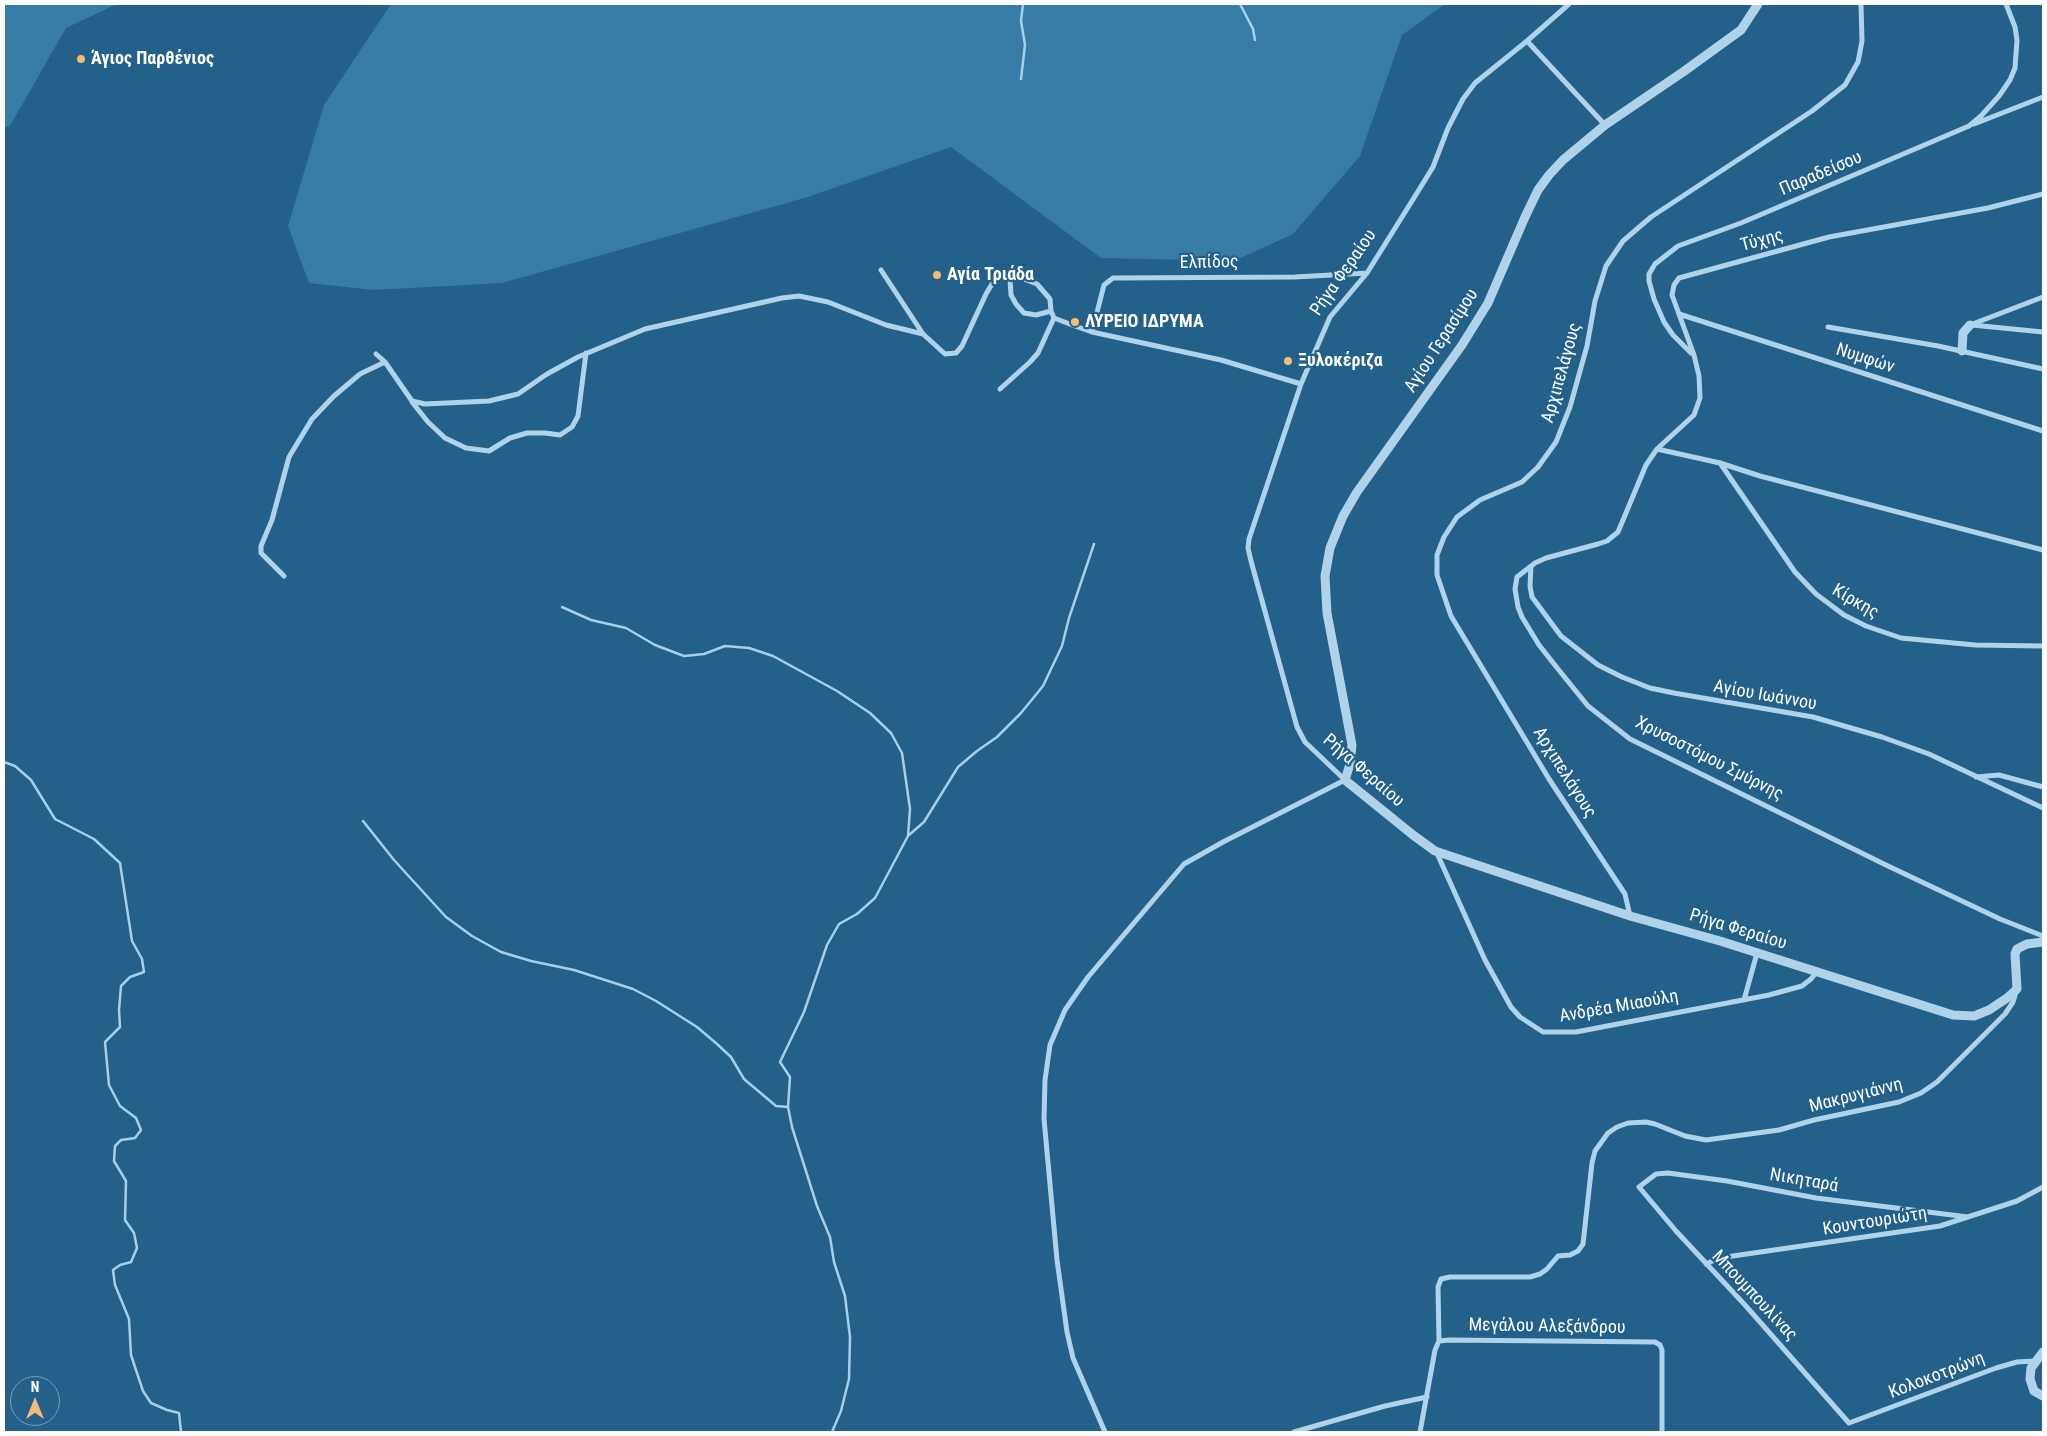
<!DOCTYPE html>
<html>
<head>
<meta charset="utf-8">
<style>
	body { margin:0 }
	#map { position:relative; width:2047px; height:1436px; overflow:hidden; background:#23608a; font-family:"Roboto Condensed",sans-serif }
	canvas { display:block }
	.frame { position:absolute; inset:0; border:5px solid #fff; pointer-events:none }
	.north { position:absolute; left:10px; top:1376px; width:50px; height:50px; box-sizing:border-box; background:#23608a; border:1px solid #7ba0b9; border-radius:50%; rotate:0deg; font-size:14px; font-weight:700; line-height:20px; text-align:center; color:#fff }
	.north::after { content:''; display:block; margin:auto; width:18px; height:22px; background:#f6bb72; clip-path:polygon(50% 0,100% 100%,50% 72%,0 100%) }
</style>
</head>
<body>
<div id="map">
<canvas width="2047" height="1436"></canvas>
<div class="frame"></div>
<div class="north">N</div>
</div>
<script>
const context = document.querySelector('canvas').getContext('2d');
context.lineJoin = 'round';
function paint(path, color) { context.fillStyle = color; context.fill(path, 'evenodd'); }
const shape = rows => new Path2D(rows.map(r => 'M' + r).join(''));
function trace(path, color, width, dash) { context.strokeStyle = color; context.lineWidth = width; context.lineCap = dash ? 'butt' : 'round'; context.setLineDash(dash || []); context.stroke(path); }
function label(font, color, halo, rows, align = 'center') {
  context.font = font + ' "Roboto Condensed",sans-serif'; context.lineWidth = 4.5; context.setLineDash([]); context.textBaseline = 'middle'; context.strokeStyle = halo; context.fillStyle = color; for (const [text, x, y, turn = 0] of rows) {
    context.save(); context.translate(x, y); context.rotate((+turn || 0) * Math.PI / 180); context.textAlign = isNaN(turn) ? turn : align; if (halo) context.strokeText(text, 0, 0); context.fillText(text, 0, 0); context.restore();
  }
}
paint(shape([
	[4,4,117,4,66,28,10,126,4,127],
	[391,4,1445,4,1402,35,1360,156,1293,234,1234,261,1101,258,951,147,808,197,502,283,373,290,309,283,288,226,324,105]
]), '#377ba7');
trace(shape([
	[1240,4,1253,29,1255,40],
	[1021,79,1025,45,1021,21,1023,4],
	[562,607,591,620,626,628,655,645,684,656,704,654,725,646,749,648,773,656,837,691,870,713,891,733,902,753,910,809,908,836,875,898,857,914,839,924,827,945,804,1012,780,1062,790,1077,788,1107,792,1127,817,1206,830,1237,834,1262,845,1296,850,1337,849,1379,841,1411,832,1432],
	[4,762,15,766,31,780,55,819,94,839,120,863,132,941,142,959,144,972,130,977,121,986,119,1010,120,1027,105,1042,109,1085,120,1106,136,1118,141,1130,135,1138,121,1140,115,1146,114,1161,126,1181,125,1220,134,1233,137,1248,131,1262,120,1265,113,1270,115,1285,129,1319,131,1355,143,1391,151,1403,167,1410,179,1413,181,1432],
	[363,821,394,860,446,917,472,936,501,952,531,961,574,970,633,989,656,1001,697,1027,717,1044,731,1057,744,1079,776,1106,788,1107],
	[909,835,924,822,958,767,977,751,997,737,1021,713,1043,686,1062,646,1069,618,1094,544]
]), '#a4d0eb', 2.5);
trace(shape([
	[1527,41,1605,125],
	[1974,124,2043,97],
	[2043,194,1988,208,1829,237,1679,278,1674,285,1672,295,1694,355,1699,376,1700,398,1694,415,1657,449,1646,465,1618,532,1607,541,1598,544,1546,558,1535,563,1517,577,1515,589,1518,607,1522,617,1539,645,1558,669,1588,706,1630,739,1888,866,2000,919,2043,936],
	[881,270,923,334,945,354,956,353,962,346,986,294,995,279,1002,277,1021,278,1037,284,1050,299,1051,311,1054,318,1075,326,1092,332,1221,360,1301,384],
	[1010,279,1011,295,1016,304,1024,313,1036,315,1051,311],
	[1679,314,2043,431],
	[1970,325,2043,297],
	[1972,325,2043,332],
	[1828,327,1938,346,2043,369],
	[1092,332,1104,285,1113,278,1295,277,1367,273],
	[1691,353,1673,335,1664,322,1654,299,1649,281,1649,274,1655,264,1678,246,1741,223,1969,126,1981,116,1999,96,2010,80,2015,68,2017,40,2015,27,2006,4],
	[376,354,385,362,412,401,425,404,489,401,518,394,547,374,578,357,645,329,782,298,799,296,828,302,886,325,923,334],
	[1000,389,1030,362,1038,353,1054,318],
	[412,402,428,422,445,438,466,448,489,451,510,438,527,433,545,433,560,435,572,427,578,416,586,353],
	[1657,449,1720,463,1760,476,2043,550],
	[1720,463,1795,572,1816,594,1844,615,1866,626,1901,638,1975,645,2043,646],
	[1531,566,1530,586,1532,597,1561,636,1598,665,1622,677,1650,688,1674,693,1813,717,1882,737,1929,754,2043,808],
	[284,576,261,553,261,546,272,520,289,457,312,419,334,396,360,374,385,362],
	[1976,777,1999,775,2043,787],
	[1436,851,1485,960,1511,1007,1520,1017,1543,1032,1576,1032,1769,995,1802,986,1811,979,1817,971],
	[1630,916,1625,894,1549,779,1451,616,1437,575,1437,555,1444,537,1457,517,1480,500,1522,482,1538,467,1556,442,1570,407,1587,346,1595,301,1606,266,1623,241,1651,217,1812,111,1845,85,1858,62,1862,41,1861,4],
	[1744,1000,1757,953],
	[1968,1217,1816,1198,1727,1181,1668,1173,1656,1174,1639,1187,1676,1231,1745,1305,1849,1423,1996,1368,2017,1362,2035,1361],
	[1706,1264,1719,1258,1940,1226,2017,1201,2043,1187],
	[1439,1341,1438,1287,1441,1279,1450,1277,1530,1277,1540,1274,1547,1269,1558,1256,1570,1255,1578,1251,1583,1244,1592,1163,1595,1151,1608,1133,1617,1127,1628,1123,1646,1122,1655,1124,1685,1136,1706,1140,1779,1130,1814,1120,1899,1102,1921,1093,1937,1082,2005,1014,2013,1002,2016,992],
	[1105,1432,1073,1358,1067,1332,1057,1260,1044,1119,1045,1080,1050,1045,1065,1010,1088,977,1184,864,1223,842,1345,780,1305,742,1297,727,1251,561,1248,548,1249,539,1301,384,1330,317,1367,273,1417,193,1433,167,1448,128,1463,99,1475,83,1527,41,1569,4],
	[1294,1432,1385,1406,1427,1397],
	[1420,1432,1435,1350,1439,1341,1449,1340,1655,1342,1660,1345,1662,1350,1662,1432]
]), '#b0d3ea', 5);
trace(shape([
	[1758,4,1741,30,1683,72,1605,125,1563,160,1549,175,1538,190,1525,217,1488,303,1462,345,1357,492,1343,516,1330,548,1325,576,1327,613,1352,745,1350,764,1345,780,1413,835,1435,851,1630,916,1720,941,1953,1015,1974,1016,1989,1010,2007,998,2017,989,2015,954,2017,949,2027,944,2043,942],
	[1962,351,1963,333,1970,325],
	[2043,1352,2031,1368,2030,1379,2034,1391,2043,1396]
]), '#b0d3ea', 9);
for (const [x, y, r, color] of [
	[81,59,5,"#f6bb72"],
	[937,275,5,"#f6bb72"],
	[1075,322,5,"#f6bb72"],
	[1288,361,5,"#f6bb72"]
]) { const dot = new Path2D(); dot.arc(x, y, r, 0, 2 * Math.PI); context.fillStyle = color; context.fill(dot); trace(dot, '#23608a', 2); }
label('bold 18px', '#fff', '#23608a', [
	["Άγιος Παρθένιος",91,59],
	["Αγία Τριάδα",947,275],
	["ΛΥΡΕΙΟ ΙΔΡΥΜΑ",1085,322],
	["Ξυλοκέριζα",1298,361]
], 'left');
label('18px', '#fff', '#23608a', [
	["Παραδείσου",1821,174,-23],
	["Τύχης",1762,241,-15],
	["Ελπίδος",1209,263,-1],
	["Ρήγα Φεραίου",1344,273,-55],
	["Αγίου Γερασίμου",1442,341,-57],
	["Νυμφών",1865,359,18],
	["Αρχιπελάγους",1562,373,-74],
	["Κίρκης",1855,602,30],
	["Αγίου Ιωάννου",1765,696,10],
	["Χρυσοστόμου Σμύρνης",1709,759,27],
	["Ρήγα Φεραίου",1363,771,41],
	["Αρχιπελάγους",1564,773,58],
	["Ρήγα Φεραίου",1738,930,17],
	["Ανδρέα Μιαούλη",1619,1007,-10],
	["Μακρυγιάννη",1856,1096,-14],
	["Νικηταρά",1804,1181,10],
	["Κουντουριώτη",1875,1222,-9],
	["Μπουμπουλίνας",1754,1296,47],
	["Μεγάλου Αλεξάνδρου",1547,1327,1],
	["Κολοκοτρώνη",1937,1376,-21]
]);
</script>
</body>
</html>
